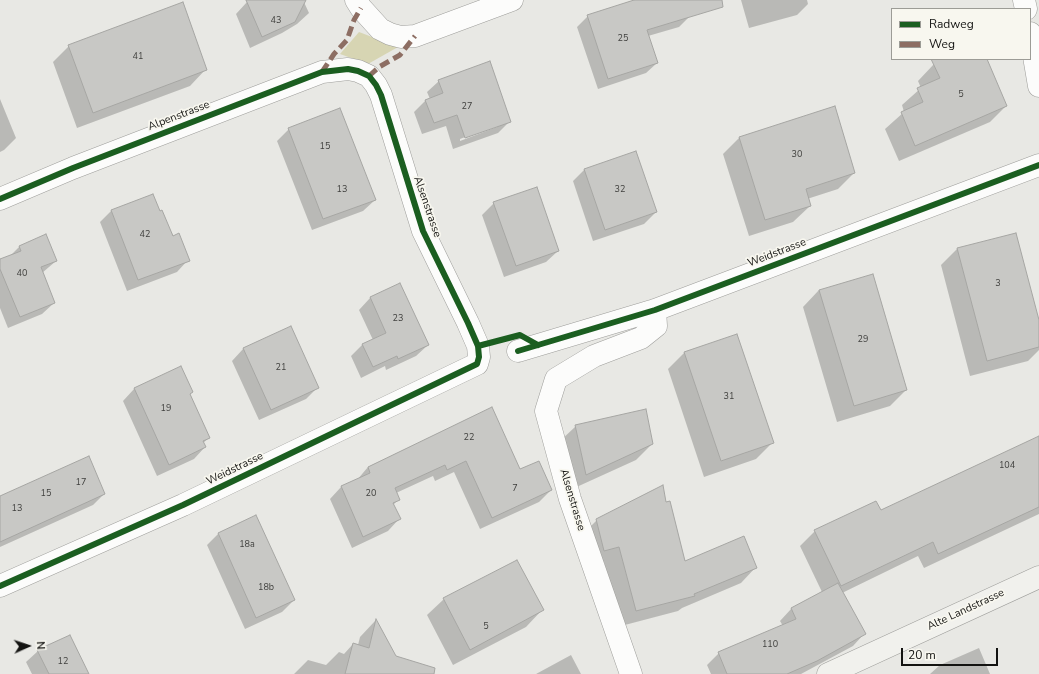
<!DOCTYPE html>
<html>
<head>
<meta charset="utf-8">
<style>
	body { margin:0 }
	#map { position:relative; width:1039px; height:674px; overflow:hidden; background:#e8e8e4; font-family:"Nunito Sans",sans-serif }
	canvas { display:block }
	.legend { position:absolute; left:891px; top:8px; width:140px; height:52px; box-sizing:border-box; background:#f8f7ef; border:1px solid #9c9c96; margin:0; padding:5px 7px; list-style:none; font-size:12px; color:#131311 }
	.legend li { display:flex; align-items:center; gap:8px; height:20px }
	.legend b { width:20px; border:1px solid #9c9c96 }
	.north { position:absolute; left:8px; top:626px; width:40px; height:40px; -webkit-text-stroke:3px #f8f7ef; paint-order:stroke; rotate:87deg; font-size:11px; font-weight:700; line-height:16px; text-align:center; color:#131311 }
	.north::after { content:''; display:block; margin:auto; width:14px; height:18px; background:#131311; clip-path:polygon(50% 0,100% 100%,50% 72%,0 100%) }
	.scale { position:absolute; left:901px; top:648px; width:97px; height:18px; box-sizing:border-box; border:2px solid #131311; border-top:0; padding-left:5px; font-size:12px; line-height:14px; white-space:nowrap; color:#131311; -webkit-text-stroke:3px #f8f7ef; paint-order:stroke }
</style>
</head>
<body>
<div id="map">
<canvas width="1039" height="674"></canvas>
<ul class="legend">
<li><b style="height:5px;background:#1b5e20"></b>Radweg</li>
<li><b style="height:5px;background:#8d6e63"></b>Weg</li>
</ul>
<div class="north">N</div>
<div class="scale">20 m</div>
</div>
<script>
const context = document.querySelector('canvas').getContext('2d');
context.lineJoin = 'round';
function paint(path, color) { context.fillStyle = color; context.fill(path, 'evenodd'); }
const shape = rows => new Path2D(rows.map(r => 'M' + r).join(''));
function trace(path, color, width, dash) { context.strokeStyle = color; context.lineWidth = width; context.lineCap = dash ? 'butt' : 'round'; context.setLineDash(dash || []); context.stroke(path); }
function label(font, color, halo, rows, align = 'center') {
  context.font = font + ' "Nunito Sans",sans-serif'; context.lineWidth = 3.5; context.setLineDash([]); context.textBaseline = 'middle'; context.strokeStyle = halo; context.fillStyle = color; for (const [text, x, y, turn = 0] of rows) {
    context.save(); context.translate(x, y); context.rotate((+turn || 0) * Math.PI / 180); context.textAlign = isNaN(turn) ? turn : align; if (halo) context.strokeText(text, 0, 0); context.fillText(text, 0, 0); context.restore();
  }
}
paint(shape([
	[359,32,398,47,368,64,340,54]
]), '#d7d5b3');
paint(shape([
	[246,0,303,0,309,13,297,24,282,33,250,48,236,14,247,2],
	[651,0,685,0,690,16,679,27,648,36,657,63,646,73,598,89,577,27,588,16],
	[741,0,807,0,808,4,797,15,749,28],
	[69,46,206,69,190,86,77,128,53,62],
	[946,59,986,59,1006,106,990,122,899,161,885,129,904,112,902,105,921,88,918,81,934,64],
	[439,81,510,121,498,133,453,149,446,126,422,134,414,112,426,100,430,99,427,92],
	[497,125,497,127,460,141,460,139],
	[0,99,16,138,4,150,0,152],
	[834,108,854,173,838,189,807,199,810,206,793,222,749,236,723,154,739,138],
	[289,129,375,200,363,211,312,230,277,141],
	[584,170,656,212,644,224,593,241,573,181],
	[153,195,159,212,188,260,177,272,127,291,100,222,111,211],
	[494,203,558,251,546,262,504,277,482,215],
	[20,246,56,261,42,273,54,303,42,314,8,328,0,308,0,261,9,257],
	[957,249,1039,324,1039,350,1028,361,970,376,941,265],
	[400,285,428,345,416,356,386,370,385,366,361,378,351,356,362,345,373,340,359,310,370,298],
	[819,290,906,390,890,406,837,422,803,307],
	[290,328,318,387,306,399,259,420,232,361,243,349],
	[736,335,772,443,756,459,704,477,668,369,684,353],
	[181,368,192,392,189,395,209,438,203,443,205,447,194,459,157,476,123,401,134,389],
	[491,408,520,471,551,490,539,502,480,529,454,472,435,481,433,476,396,493,399,499,393,505,399,519,388,531,352,548,330,499,341,487,357,480,368,467],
	[576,426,652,444,636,460,570,490,559,442],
	[1039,437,1039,514,924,568,918,556,842,593,864,634,853,646,801,674,711,674,707,665,719,653,783,626,780,621,791,609,822,592,800,546,815,531,880,512],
	[104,494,93,505,0,547,0,497],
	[666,503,685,562,756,567,741,583,682,608,678,611,621,626,604,562,588,566,581,536,597,520],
	[218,534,294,600,282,612,245,629,207,545],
	[444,599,542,610,526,627,453,665,427,615],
	[375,621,405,674,294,674,308,660,326,665,339,652,344,654,353,644,358,645,360,637],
	[979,648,990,674,930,674,940,665],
	[38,651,88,674,32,674,26,662],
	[571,655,581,674,536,674]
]), '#0003');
const building = shape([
	[246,0,306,0,295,22,262,37,246,0],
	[634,0,722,0,723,7,647,30,658,63,608,79,587,15,634,0],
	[183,2,207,70,93,113,68,45,183,2],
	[931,59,987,59,1007,106,915,146,901,112,923,102,917,88,940,78,931,59],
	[490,61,511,122,465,138,457,115,434,123,425,100,443,93,438,80,490,61],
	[835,106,855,173,806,189,811,206,765,220,739,137,835,106],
	[340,108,376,200,323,219,288,128,340,108],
	[636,151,657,212,605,230,584,169,636,151],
	[537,187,559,251,516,266,493,202,537,187],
	[153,194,160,211,162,210,173,236,179,233,190,261,138,280,111,210,153,194],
	[1016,233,1039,320,1039,347,987,361,957,248,1016,233],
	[46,234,57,261,41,267,55,303,20,317,0,269,0,259,21,251,19,246,46,234],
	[873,274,907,390,854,406,819,290,873,274],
	[400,283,429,345,398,359,397,356,373,367,362,344,386,333,370,297,400,283],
	[291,326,319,388,271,410,243,348,291,326],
	[737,334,774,443,721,461,684,352,737,334],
	[181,366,193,392,190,394,210,438,203,441,206,447,169,465,134,388,181,366],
	[492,407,520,469,539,461,552,490,492,518,466,461,447,470,445,465,395,488,400,500,393,503,401,519,363,537,341,486,370,473,368,467,492,407],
	[646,409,653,444,586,475,575,425,646,409],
	[1039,436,1039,507,938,554,933,542,841,586,814,530,876,501,881,510,1039,436],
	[89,456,105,494,0,542,0,496,89,456],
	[663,485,666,502,670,501,685,561,744,536,757,568,694,594,695,596,636,611,619,547,604,551,596,519,663,485],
	[256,515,295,600,256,618,218,533,256,515],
	[517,560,544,610,470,650,443,598,517,560],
	[838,583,866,634,817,661,787,674,727,674,718,652,796,619,791,608,838,583],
	[376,619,396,656,435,668,434,674,345,674,353,643,369,648,376,619],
	[70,635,89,674,49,674,37,650,70,635]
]);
paint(building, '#c8c8c5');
trace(building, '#a6a6a3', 1);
const street = shape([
	[356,0,361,8,380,29,390,34,401,37,415,36,512,0],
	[1024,0,1026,9],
	[1030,33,1039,86],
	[0,199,73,168,322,72,348,69,358,71,369,76,376,85,381,95,423,231,468,323,478,346,479,357,477,364,183,505,0,586],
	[518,351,655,310,1039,165],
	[631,674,570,499,546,411,556,379,594,356,641,338,656,326,655,310]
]);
const secondary = shape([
	[828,674,1039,577]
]);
trace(street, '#9e9e9b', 23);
trace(secondary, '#9e9e9b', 23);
trace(street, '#fcfcfb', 22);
trace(secondary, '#f1f1ed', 22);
trace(shape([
	[322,72,334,54,347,40,354,20,361,8],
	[369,76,379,67,400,55,415,36]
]), '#8d6e63', 5, [10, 5]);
trace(shape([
	[0,199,73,168,322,72,348,69,358,71,369,76,376,85,381,95,423,231,468,323,478,346,479,357,477,364,183,505,0,586],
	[478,346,520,335,538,345],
	[518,351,655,310,1039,165]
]), '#1b5e20', 6);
label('9px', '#40403e', null, [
	["43",276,21],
	["25",623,39],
	["41",138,57],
	["5",961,95],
	["27",467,107],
	["15",325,147],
	["30",797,155],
	["13",342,190],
	["32",620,190],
	["42",145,235],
	["40",22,274],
	["3",998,284],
	["23",398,319],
	["29",863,340],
	["21",281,368],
	["31",729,397],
	["19",166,409],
	["22",469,438],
	["104",1007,466],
	["17",81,483],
	["7",515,489],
	["15",46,494],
	["20",371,494],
	["13",17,509],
	["18a",247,545],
	["18b",266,588],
	["5",486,627],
	["110",770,645],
	["12",63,662]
]);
label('11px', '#131311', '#f8f7ef', [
	["Alpenstrasse",179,116,-21],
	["Alsenstrasse",427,207,71],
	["Weidstrasse",777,253,-21],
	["Weidstrasse",235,469,-26],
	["Alsenstrasse",572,500,73],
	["Alte Landstrasse",966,610,-25]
]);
</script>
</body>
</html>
